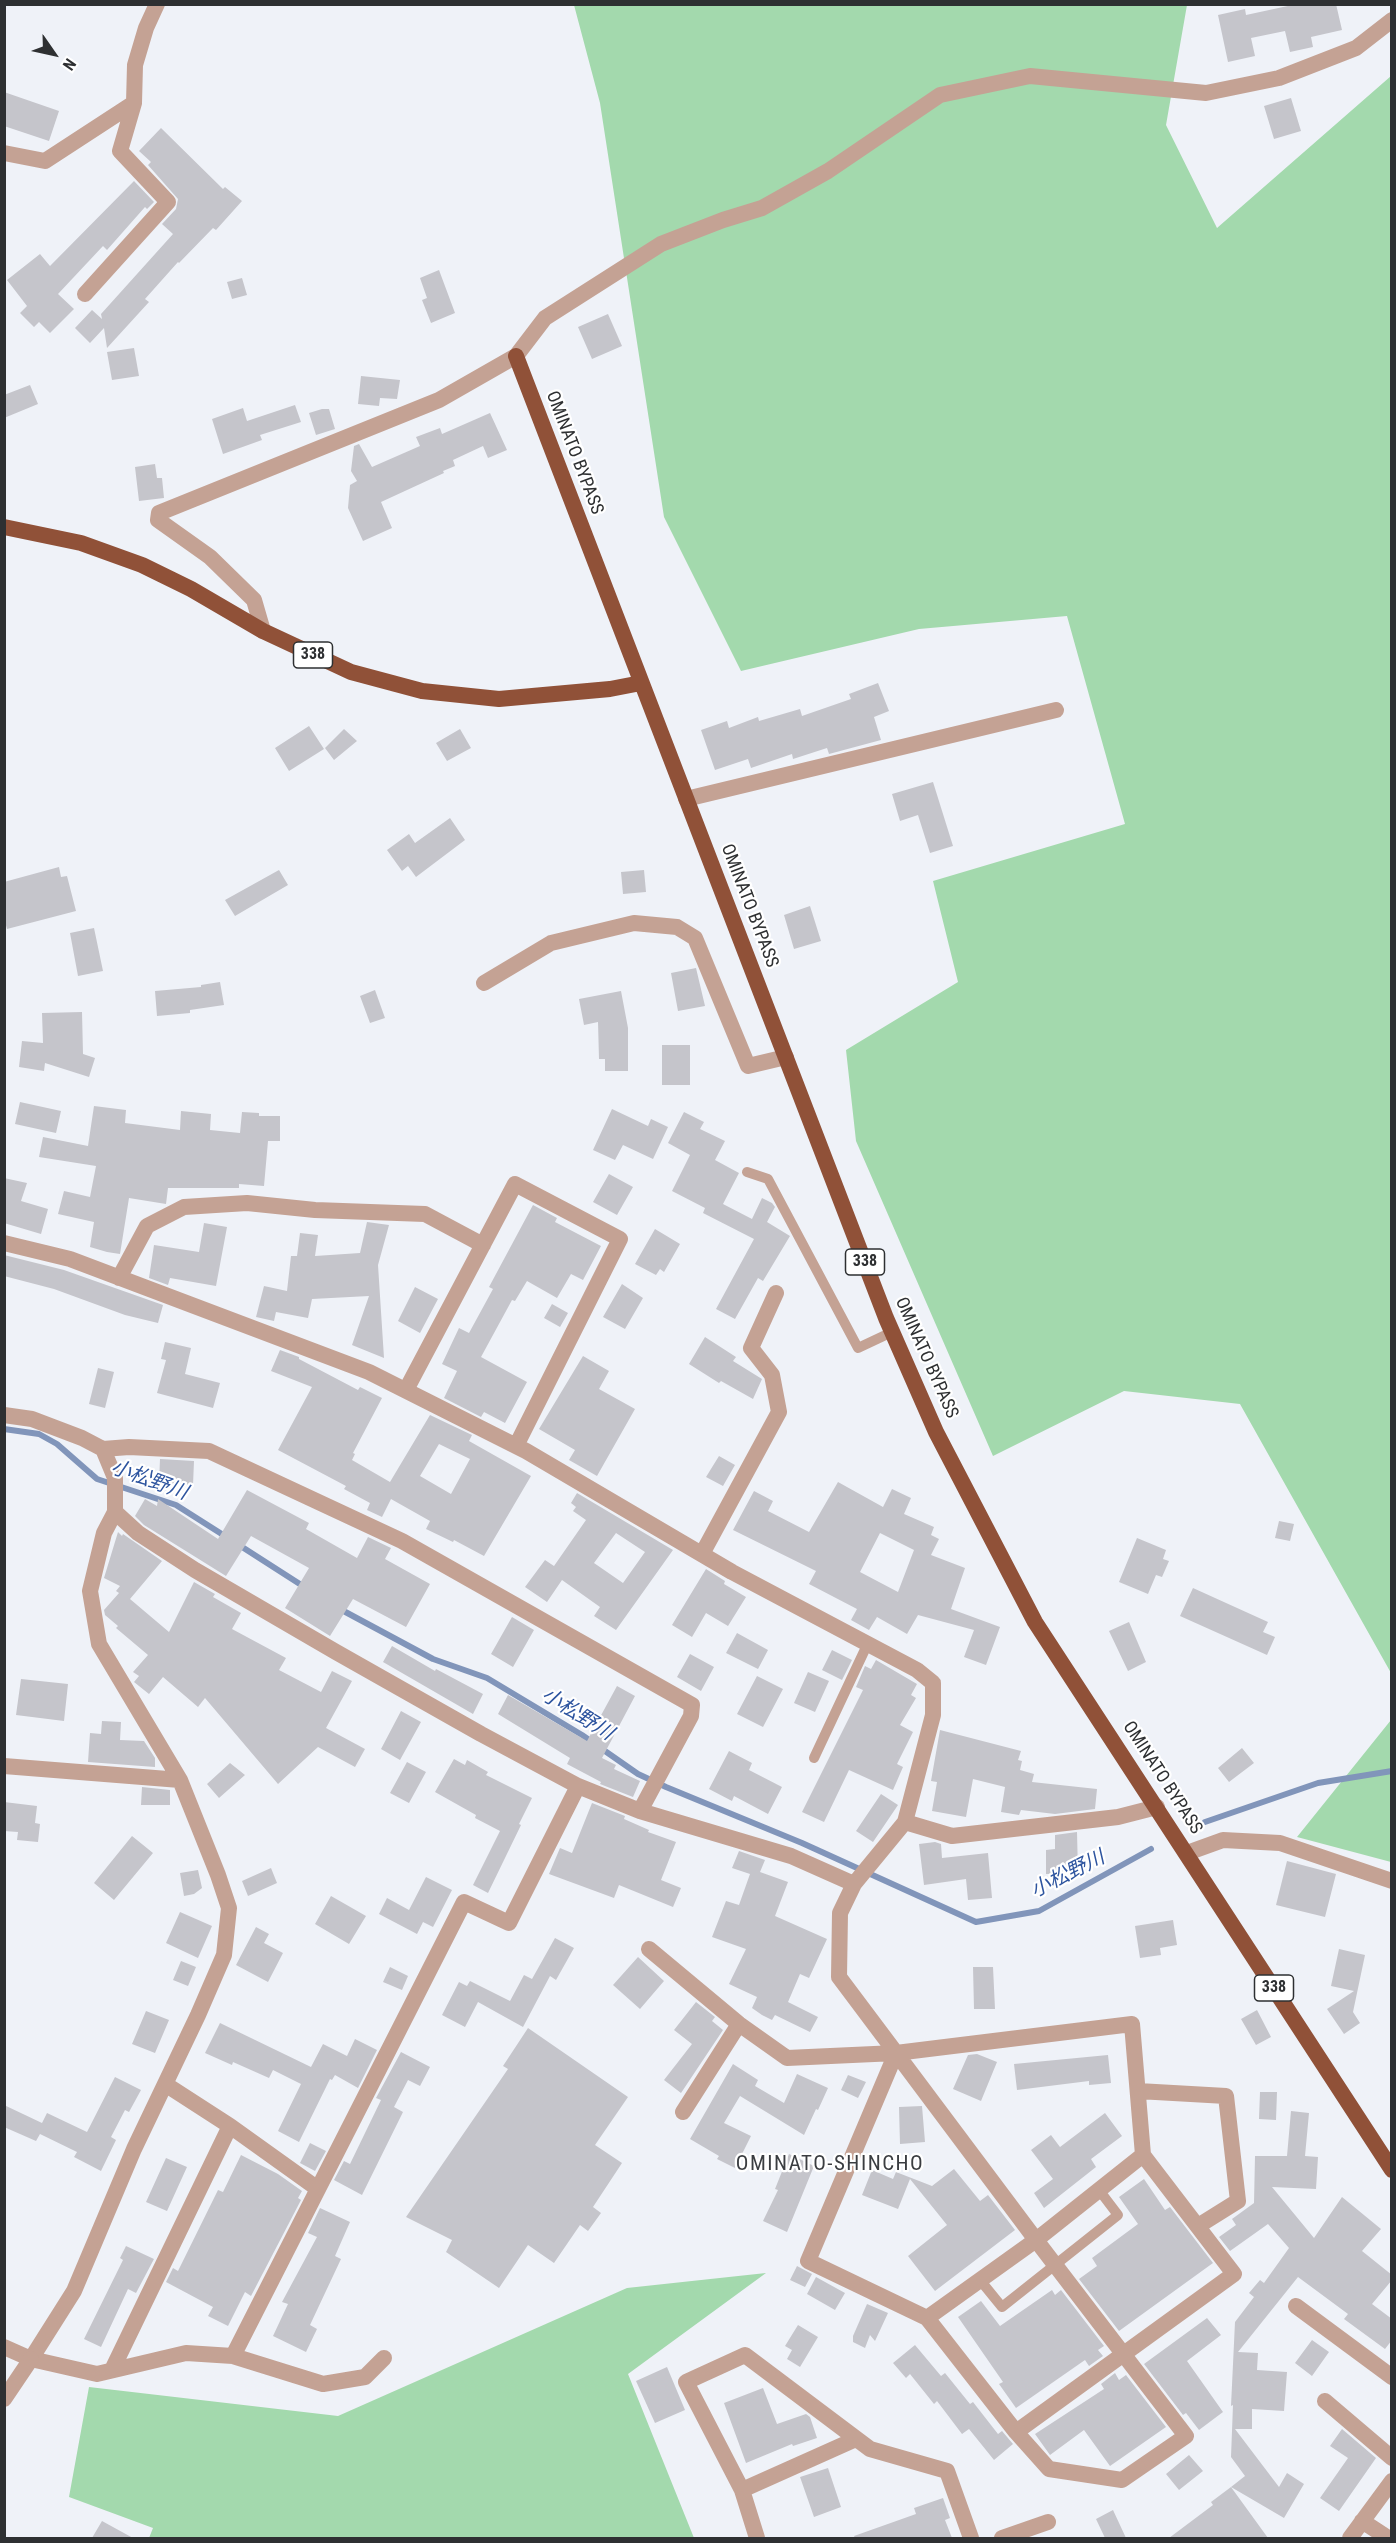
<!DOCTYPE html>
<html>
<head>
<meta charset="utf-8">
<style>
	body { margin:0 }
	#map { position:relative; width:1396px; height:2543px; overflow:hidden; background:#eff2f8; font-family:"Roboto Condensed",sans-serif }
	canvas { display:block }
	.frame { position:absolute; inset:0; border:6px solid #2e3032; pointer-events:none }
	.north { position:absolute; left:24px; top:24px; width:60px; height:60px; -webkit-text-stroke:4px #fff; paint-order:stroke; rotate:124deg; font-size:16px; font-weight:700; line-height:24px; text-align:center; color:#2e3032 }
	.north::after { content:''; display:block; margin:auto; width:21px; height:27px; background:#2e3032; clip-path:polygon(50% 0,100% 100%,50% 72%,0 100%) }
</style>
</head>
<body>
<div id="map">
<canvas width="1396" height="2543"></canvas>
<div class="frame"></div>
<div class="north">N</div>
</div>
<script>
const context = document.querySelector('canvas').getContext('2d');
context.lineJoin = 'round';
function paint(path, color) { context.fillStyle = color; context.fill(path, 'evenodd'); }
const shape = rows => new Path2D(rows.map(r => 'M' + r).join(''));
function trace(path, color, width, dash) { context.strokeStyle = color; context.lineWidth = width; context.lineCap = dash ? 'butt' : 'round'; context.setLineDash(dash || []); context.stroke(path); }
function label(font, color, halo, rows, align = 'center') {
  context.font = font + ' "Roboto Condensed","Noto Sans JP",sans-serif'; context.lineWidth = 4.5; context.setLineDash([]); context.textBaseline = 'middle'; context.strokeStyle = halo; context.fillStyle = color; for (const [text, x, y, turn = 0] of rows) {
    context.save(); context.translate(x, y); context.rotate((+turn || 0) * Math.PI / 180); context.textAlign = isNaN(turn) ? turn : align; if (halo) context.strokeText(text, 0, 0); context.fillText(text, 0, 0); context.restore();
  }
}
paint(shape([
	[574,5,1187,5,1166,125,1217,228,1391,76,1391,1673,1240,1404,1124,1391,993,1456,856,1141,846,1050,958,982,933,881,1125,824,1067,616,919,629,741,671,664,517,600,103],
	[1391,1720,1391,1862,1297,1837],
	[766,2273,628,2374,694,2538,149,2538,153,2528,69,2497,89,2387,338,2416,627,2288]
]), '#a3d9ad');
trace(shape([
	[4,1429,39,1434,57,1444,97,1479,176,1505,228,1538],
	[239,1545,306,1588],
	[338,1608,433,1659,487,1678,582,1735,638,1774,666,1787,802,1843,976,1922,1039,1911,1151,1849],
	[1205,1822,1318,1783,1392,1771]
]), '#8195ba', 6);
paint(shape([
	[1297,4,1336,4,1342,30,1311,37,1313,47,1290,52,1285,31,1251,38,1255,56,1228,62,1218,15,1245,9,1246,15],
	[4,92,59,111,49,141,4,126],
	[1291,98,1301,131,1274,139,1264,106],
	[161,128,223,189,225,187,242,201,216,230,213,228,179,263,178,262,145,299,149,302,107,348,104,328,90,343,75,328,92,310,102,319,101,314,173,234,162,224,176,209,178,199,148,165,151,162,139,151],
	[134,181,154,202,147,209,145,207,107,250,103,246,58,294,74,309,50,333,39,322,34,327,20,313,27,306,7,280,40,254,50,266],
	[439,270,455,313,431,323,422,300,427,298,420,278],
	[242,278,247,295,232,299,227,282],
	[608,314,622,346,592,359,578,327],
	[134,348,139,376,112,380,107,352],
	[361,376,400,380,397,399,380,398,379,406,358,404],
	[30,385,38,404,4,418,4,395],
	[295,405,301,422,260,435,262,440,223,454,212,419,243,408,247,421],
	[322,409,329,409,335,429,316,435,309,413],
	[490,413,507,450,488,458,483,446,453,460,455,466,443,471,444,473,381,502,392,528,363,541,348,508,350,485,357,481,351,471,354,446,359,444,372,467,420,446,416,437,440,428,442,434],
	[155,464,157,478,162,478,164,498,139,501,135,467],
	[878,683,889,711,874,717,881,740,829,754,827,748,793,759,792,754,751,768,748,759,715,770,701,730,727,721,729,728,758,717,759,721,800,709,802,716,851,699,849,694],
	[309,726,324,749,289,771,275,748],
	[344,729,357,741,334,760,325,748],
	[460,729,471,748,447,761,436,743],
	[933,782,953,846,930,853,918,815,900,821,892,794],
	[450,818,465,840,416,877,408,866,402,871,387,850,409,834,415,843],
	[59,867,61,877,67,876,76,911,7,929,4,918,4,882],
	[279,870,288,885,235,916,225,900],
	[644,870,646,892,623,894,621,872],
	[810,906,821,941,794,949,784,915],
	[94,928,103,971,78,976,70,933],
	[696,968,705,1006,678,1011,671,973],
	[220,982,224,1005,190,1010,190,1013,157,1016,155,991,201,987,201,985],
	[375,990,385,1018,370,1023,360,996],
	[621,991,628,1028,628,1071,605,1071,605,1059,599,1059,598,1022,584,1025,579,999],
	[82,1012,83,1054,95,1058,89,1077,45,1063,44,1071,19,1067,22,1041,43,1043,42,1013],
	[662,1045,690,1045,690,1085,662,1085],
	[20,1102,61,1111,56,1133,15,1124],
	[94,1106,126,1110,125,1123,180,1130,181,1111,211,1114,210,1130,240,1133,242,1112,259,1113,259,1116,280,1116,280,1141,268,1141,264,1186,239,1184,239,1188,168,1188,166,1204,129,1198,120,1254,107,1252,90,1247,94,1222,58,1214,64,1191,90,1197,96,1166,39,1157,43,1137,88,1146],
	[612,1109,648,1126,651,1119,668,1127,653,1159,623,1145,615,1160,593,1150],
	[684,1112,704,1122,700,1129,725,1141,715,1160,739,1173,723,1204,752,1219,762,1198,772,1203,775,1207,767,1222,790,1236,763,1281,758,1278,735,1319,716,1309,754,1239,703,1213,705,1208,672,1191,690,1155,668,1143],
	[609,1174,633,1187,617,1215,593,1202],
	[4,1178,27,1183,21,1201,48,1209,41,1234,4,1223],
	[533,1205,557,1218,555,1222,601,1246,583,1280,571,1274,557,1298,527,1281,515,1301,512,1300,481,1357,527,1382,505,1423,484,1412,481,1417,444,1398,457,1371,442,1364,459,1328,469,1333,493,1289,489,1287],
	[367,1222,389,1225,378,1265,384,1358,352,1345,369,1296,312,1299,308,1318,276,1312,274,1321,256,1317,264,1286,287,1291,291,1256,297,1256,300,1233,318,1235,315,1256,360,1253],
	[204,1223,227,1227,216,1286,170,1278,168,1285,149,1278,154,1245,199,1252],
	[655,1229,680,1244,664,1272,660,1269,656,1275,635,1264],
	[4,1255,64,1270,163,1305,158,1323,125,1315,54,1289,4,1276],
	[622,1284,643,1298,625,1329,603,1317],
	[415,1287,438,1299,420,1333,398,1321],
	[552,1304,568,1313,560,1327,544,1318],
	[705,1337,736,1357,733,1361,762,1379,753,1399,721,1381,719,1383,689,1364],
	[165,1342,191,1348,185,1374,220,1383,213,1408,157,1393,166,1360,161,1359],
	[280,1350,299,1357,299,1359,358,1390,360,1387,382,1398,353,1453,355,1454,352,1460,390,1482,430,1415,472,1435,469,1441,531,1476,484,1556,454,1540,453,1542,426,1529,430,1521,391,1499,382,1517,367,1510,370,1503,344,1489,346,1486,278,1450,312,1387,271,1371],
	[439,1444,470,1459,451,1494,420,1476],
	[583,1356,609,1371,599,1389,635,1409,597,1476,569,1460,575,1450,539,1429],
	[98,1368,114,1372,105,1408,89,1404],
	[719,1456,735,1465,723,1486,706,1477],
	[160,1459,194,1461,193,1485,159,1483],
	[838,1482,883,1507,892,1489,911,1498,904,1514,934,1527,931,1535,939,1539,931,1555,965,1568,951,1609,1000,1627,986,1665,964,1657,974,1630,918,1615,907,1634,877,1617,869,1630,851,1620,857,1609,809,1584,816,1571,733,1530,754,1491,773,1501,768,1511,809,1532],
	[880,1533,914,1550,898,1592,860,1572],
	[247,1490,309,1523,306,1529,357,1558,368,1537,391,1548,385,1559,430,1584,406,1627,353,1599,330,1636,285,1608,309,1568,251,1536,226,1576,144,1525,135,1516,145,1499,157,1506,158,1499,218,1539],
	[577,1493,673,1550,616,1630,594,1616,600,1607,562,1580,547,1602,525,1587,545,1560,554,1566,586,1520,573,1511,576,1507,571,1503],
	[616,1533,645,1552,623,1583,594,1563],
	[1279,1521,1294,1524,1290,1541,1275,1538],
	[118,1532,122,1536,123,1534,162,1561,130,1599,169,1632,194,1582,215,1594,213,1597,241,1613,232,1629,286,1658,279,1670,321,1692,332,1671,352,1681,326,1728,365,1749,355,1767,318,1747,278,1784,205,1698,198,1707,163,1677,149,1694,134,1682,139,1676,133,1672,148,1655,116,1628,118,1626,105,1615,104,1610,119,1593,116,1591,120,1586,104,1578],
	[1137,1538,1166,1550,1163,1559,1169,1561,1162,1577,1156,1575,1148,1594,1119,1582],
	[706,1569,725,1581,724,1584,746,1597,728,1626,706,1613,692,1637,672,1625],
	[1193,1588,1268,1622,1263,1632,1275,1637,1267,1655,1180,1616],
	[512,1617,534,1630,513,1667,491,1654],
	[1129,1622,1146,1662,1128,1671,1109,1631],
	[737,1633,768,1650,758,1669,726,1653],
	[392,1646,435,1671,436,1669,483,1694,473,1714,383,1662],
	[832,1650,852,1660,842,1680,822,1670],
	[690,1654,714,1667,701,1691,677,1677],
	[876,1660,917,1684,911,1695,916,1698,900,1725,913,1732,897,1764,903,1767,893,1790,849,1770,824,1822,802,1812,863,1690,856,1687,865,1666,871,1669],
	[808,1672,829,1681,815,1712,794,1703],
	[757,1676,783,1689,763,1727,737,1714],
	[21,1679,68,1684,64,1721,16,1715],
	[617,1686,635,1696,602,1758,616,1765,614,1769,640,1781,633,1797,600,1784,601,1782,567,1764,570,1758,498,1714,508,1695,587,1741],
	[401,1711,421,1722,400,1760,381,1749],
	[102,1721,121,1722,120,1740,144,1741,155,1758,155,1767,88,1762,90,1733,101,1734],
	[940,1730,1021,1751,1018,1760,1022,1761,1020,1770,1034,1774,1032,1782,1097,1789,1095,1809,1055,1814,1021,1810,1019,1815,1001,1812,1005,1787,973,1779,966,1817,932,1811,937,1782,931,1781],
	[1242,1748,1254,1763,1229,1782,1218,1768],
	[729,1751,752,1763,749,1770,782,1787,768,1814,734,1796,732,1801,709,1789],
	[454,1759,465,1765,467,1760,488,1772,486,1775,532,1798,519,1824,521,1825,488,1893,473,1885,500,1831,475,1818,476,1815,435,1792],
	[407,1762,426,1772,409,1803,390,1793],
	[230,1763,245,1775,219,1798,207,1784],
	[142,1787,170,1790,170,1805,141,1805],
	[881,1794,898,1805,873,1842,856,1831],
	[4,1802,37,1806,35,1823,40,1824,38,1842,17,1840,18,1832,4,1831],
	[592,1803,625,1816,624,1819,649,1830,648,1832,676,1842,661,1880,681,1888,673,1907,619,1885,614,1898,549,1874,560,1848,572,1853],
	[1077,1832,1078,1873,1046,1874,1046,1850,1055,1849,1055,1835],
	[132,1836,153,1853,114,1900,94,1883],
	[935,1842,941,1844,942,1858,988,1853,992,1898,968,1900,966,1879,924,1885,919,1844],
	[739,1851,765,1860,760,1872,788,1882,775,1916,827,1939,809,1978,800,1974,788,2002,818,2017,810,2032,775,2015,772,2020,762,2015,752,2008,757,1997,729,1984,746,1949,712,1937,726,1901,739,1905,750,1874,732,1868],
	[1287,1861,1336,1874,1325,1917,1276,1905],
	[271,1868,277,1883,248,1896,242,1881],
	[198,1870,202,1888,194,1894,184,1896,180,1873],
	[426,1877,452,1890,433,1927,423,1922,417,1934,379,1914,387,1898,409,1910],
	[331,1896,366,1916,349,1944,315,1924],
	[180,1912,212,1926,198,1958,166,1943],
	[1173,1920,1177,1945,1160,1948,1161,1955,1140,1958,1135,1926],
	[256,1927,269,1934,264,1943,283,1953,268,1982,236,1965],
	[555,1938,574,1948,556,1980,550,1976,523,2027,478,2002,465,2027,442,2015,459,1982,467,1986,470,1981,510,2001,524,1975,532,1979],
	[1339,1949,1365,1955,1353,2012,1360,2023,1344,2034,1327,2009,1354,1991,1331,1986],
	[638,1957,664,1981,640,2009,613,1985],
	[181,1961,196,1967,188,1986,173,1980],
	[390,1967,408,1976,402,1990,383,1982],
	[973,1967,993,1967,995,2009,974,2009],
	[696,2002,715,2017,712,2021,723,2030,681,2093,664,2080,692,2044,674,2030],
	[1257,2010,1271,2037,1256,2045,1241,2019],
	[146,2011,169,2020,155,2053,132,2044],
	[220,2023,311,2067,323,2044,347,2056,355,2039,377,2050,358,2088,335,2075,332,2080,330,2079,299,2142,278,2131,301,2084,273,2070,269,2078,233,2062,232,2065,205,2053],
	[528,2028,628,2097,595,2145,622,2163,593,2207,601,2213,588,2231,580,2225,554,2263,528,2245,499,2288,446,2252,452,2240,406,2217,508,2069,503,2066],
	[401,2052,430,2067,420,2086,408,2080,394,2107,403,2112,362,2195,334,2180,344,2161,350,2164,381,2100,376,2098],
	[977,2054,997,2062,981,2101,953,2089,968,2055],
	[1108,2055,1111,2083,1089,2085,1089,2081,1017,2090,1014,2064],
	[733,2064,758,2080,755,2086,784,2103,797,2074,828,2088,818,2110,816,2109,804,2135,740,2096,724,2123,751,2136,735,2168,717,2159,719,2156,690,2139],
	[848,2075,866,2082,858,2098,841,2090],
	[115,2077,141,2090,129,2112,125,2110,111,2137,116,2140,101,2171,74,2157,77,2152,40,2134,36,2141,4,2127,4,2105,42,2123,47,2113,87,2132],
	[1260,2092,1277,2092,1276,2120,1259,2119],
	[922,2106,925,2142,900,2144,899,2107],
	[1291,2111,1309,2113,1305,2156,1318,2157,1316,2189,1272,2187,1314,2238,1342,2197,1381,2229,1362,2251,1392,2275,1392,2280,1372,2304,1392,2319,1392,2340,1385,2349,1344,2319,1348,2314,1298,2277,1238,2352,1258,2353,1257,2370,1287,2372,1284,2411,1252,2409,1252,2429,1235,2429,1279,2487,1287,2473,1304,2484,1284,2518,1231,2487,1245,2476,1231,2457,1233,2405,1231,2406,1235,2322,1254,2297,1249,2293,1260,2280,1264,2283,1289,2248,1268,2224,1230,2251,1219,2237,1236,2225,1232,2219,1254,2203,1255,2156,1287,2156],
	[1105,2113,1122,2136,1091,2159,1096,2167,1044,2208,1034,2193,1053,2179,1031,2150,1051,2135,1060,2147],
	[310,2143,326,2151,315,2171,300,2163],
	[789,2154,814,2166,787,2232,763,2221,778,2190,775,2189],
	[241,2155,278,2174,302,2191,298,2198,301,2200,251,2296,245,2292,228,2326,208,2316,213,2307,166,2282,173,2268,178,2271,218,2190,223,2192],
	[166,2158,187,2167,167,2211,146,2202],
	[954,2169,980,2201,988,2195,1015,2230,935,2291,908,2256,947,2225,910,2179,898,2209,862,2195,872,2170,893,2179,896,2172,932,2186],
	[1144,2179,1165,2210,1170,2207,1213,2263,1119,2331,1079,2279,1097,2266,1092,2258,1138,2224,1119,2197],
	[320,2208,350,2222,335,2256,341,2259,310,2325,317,2329,306,2352,273,2336,288,2304,282,2302,317,2237,308,2233],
	[126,2246,154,2259,136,2293,128,2289,101,2347,84,2339,123,2260,120,2258],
	[797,2266,812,2274,805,2287,790,2280],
	[816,2277,845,2293,835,2310,807,2294],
	[1052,2290,1055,2295,1061,2290,1104,2346,1098,2350,1103,2356,1089,2366,1085,2360,1016,2408,999,2384,1003,2382,958,2317,981,2301,1000,2326],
	[867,2304,888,2313,875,2341,870,2335,865,2348,853,2342,853,2336],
	[1207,2318,1221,2335,1187,2361,1223,2412,1199,2430,1186,2413,1183,2415,1144,2364],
	[798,2325,818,2337,800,2367,787,2359,792,2350,785,2346],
	[1312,2340,1329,2352,1312,2376,1295,2363],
	[915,2345,941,2376,945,2373,970,2404,973,2402,998,2434,1002,2431,1013,2444,994,2460,969,2429,962,2434,937,2401,934,2404,910,2374,906,2378,893,2363],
	[667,2367,685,2410,655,2423,636,2381],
	[1115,2373,1119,2380,1126,2375,1166,2427,1110,2466,1084,2430,1050,2455,1035,2434,1104,2389,1101,2384],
	[763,2388,777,2424,806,2414,810,2417,817,2438,793,2446,792,2444,746,2463,724,2403],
	[1342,2429,1376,2458,1339,2511,1320,2498,1348,2458,1330,2446],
	[1189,2455,1203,2471,1179,2490,1166,2474],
	[828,2468,841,2507,814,2517,800,2477],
	[1231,2487,1268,2538,1169,2538,1213,2505,1211,2502],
	[943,2498,950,2518,945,2520,952,2538,855,2538,854,2536,916,2514,914,2508],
	[1113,2510,1126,2538,1105,2538,1096,2519],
	[102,2521,133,2538,92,2538]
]), '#c5c5cb');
trace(shape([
	[747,1172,768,1179,858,1348,892,1332],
	[814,1758,868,1643],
	[980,2280,1002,2307,1118,2215,1099,2190]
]), '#c4a294', 10);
trace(shape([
	[4,153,45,161,134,103,135,65,146,28,157,4],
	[85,294,168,202,120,151,134,103],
	[263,631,254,600,210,557,158,520,159,513,439,400,516,356,545,318,661,244,723,220,762,208,828,171,940,95,1030,76,1206,93,1279,78,1356,48,1392,20],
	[686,799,1056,710],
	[484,983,551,943,634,923,677,927,695,938,748,1066,786,1057],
	[4,1243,70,1259,369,1372,526,1451,732,1572,917,1670,933,1683,933,1715,905,1822,854,1884,840,1913,839,1977,896,2053,1036,2240,1186,2436,1122,2480,1049,2469,1016,2432,927,2318,808,2261,896,2053],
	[119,1278,147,1226,184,1207,247,1203,315,1210,425,1214,483,1245],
	[406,1390,515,1184,620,1239,516,1446],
	[4,1415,32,1419,82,1438,103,1449,129,1447,209,1451,402,1541,692,1705,691,1716,640,1811],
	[103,1449,115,1478,115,1512,138,1533,195,1570,336,1652,481,1734,578,1786,640,1811,791,1856,854,1884],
	[702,1554,779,1412,772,1375,751,1348,776,1293],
	[4,1766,180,1780],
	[905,1822,952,1836,1118,1817,1157,1807],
	[1187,1853,1223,1840,1280,1843,1392,1881],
	[649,1949,739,2024,787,2058,896,2053,1132,2024,1143,2155,1234,2274,1016,2432],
	[165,2084,230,2126,318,2189],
	[1138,2091,1226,2096,1238,2201,1198,2226],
	[683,2112,739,2024],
	[1296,2306,1392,2377],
	[927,2318,1036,2240,1143,2155],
	[4,2347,31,2359,97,2374,186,2353,233,2356,323,2384,365,2377,384,2358],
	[233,2356,464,1902,509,1923,578,1786],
	[31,2359,74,2291,134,2149,198,2015,224,1955,229,1908,218,1875,180,1780,99,1644,90,1591,104,1533,115,1512],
	[112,2370,230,2126],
	[1325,2401,1392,2458],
	[742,2490,856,2439],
	[1362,2521,1388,2538],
	[757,2538,742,2490,686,2382,745,2355,870,2449,947,2471,971,2538],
	[1002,2538,1048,2522],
	[1350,2538,1392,2481]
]), '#c4a294', 16);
trace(shape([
	[4,2399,31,2359]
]), '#c4a294', 16);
trace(shape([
	[516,356,886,1318,936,1432,1035,1622,1392,2170],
	[4,527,81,543,142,565,191,589,263,631,351,672,422,691,499,699,610,689,641,683]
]), '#905138', 16);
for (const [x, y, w] of [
	[313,655,39],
	[865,1262,39],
	[1274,1988,39]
]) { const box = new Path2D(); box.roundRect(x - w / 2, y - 13, w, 26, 4.5); context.fillStyle = '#fff'; context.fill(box); trace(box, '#2e3032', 1.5); }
label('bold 16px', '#2e3032', null, [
	["338",313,655],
	["338",865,1262],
	["338",1274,1988]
]);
label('18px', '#2e3032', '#fff', [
	["OMINATO BYPASS",574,453,69],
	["OMINATO BYPASS",749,906,69],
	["OMINATO BYPASS",926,1358,66],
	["OMINATO BYPASS",1162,1778,57]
]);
label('italic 20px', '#2d549f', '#fff', [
	["小松野川",149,1481,20],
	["小松野川",577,1715,32],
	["小松野川",1068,1875,-27]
]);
context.letterSpacing = '1.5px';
label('21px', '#3a3d41', '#fff', [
	["OMINATO-SHINCHO",830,2165]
]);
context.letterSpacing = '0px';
</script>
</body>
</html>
